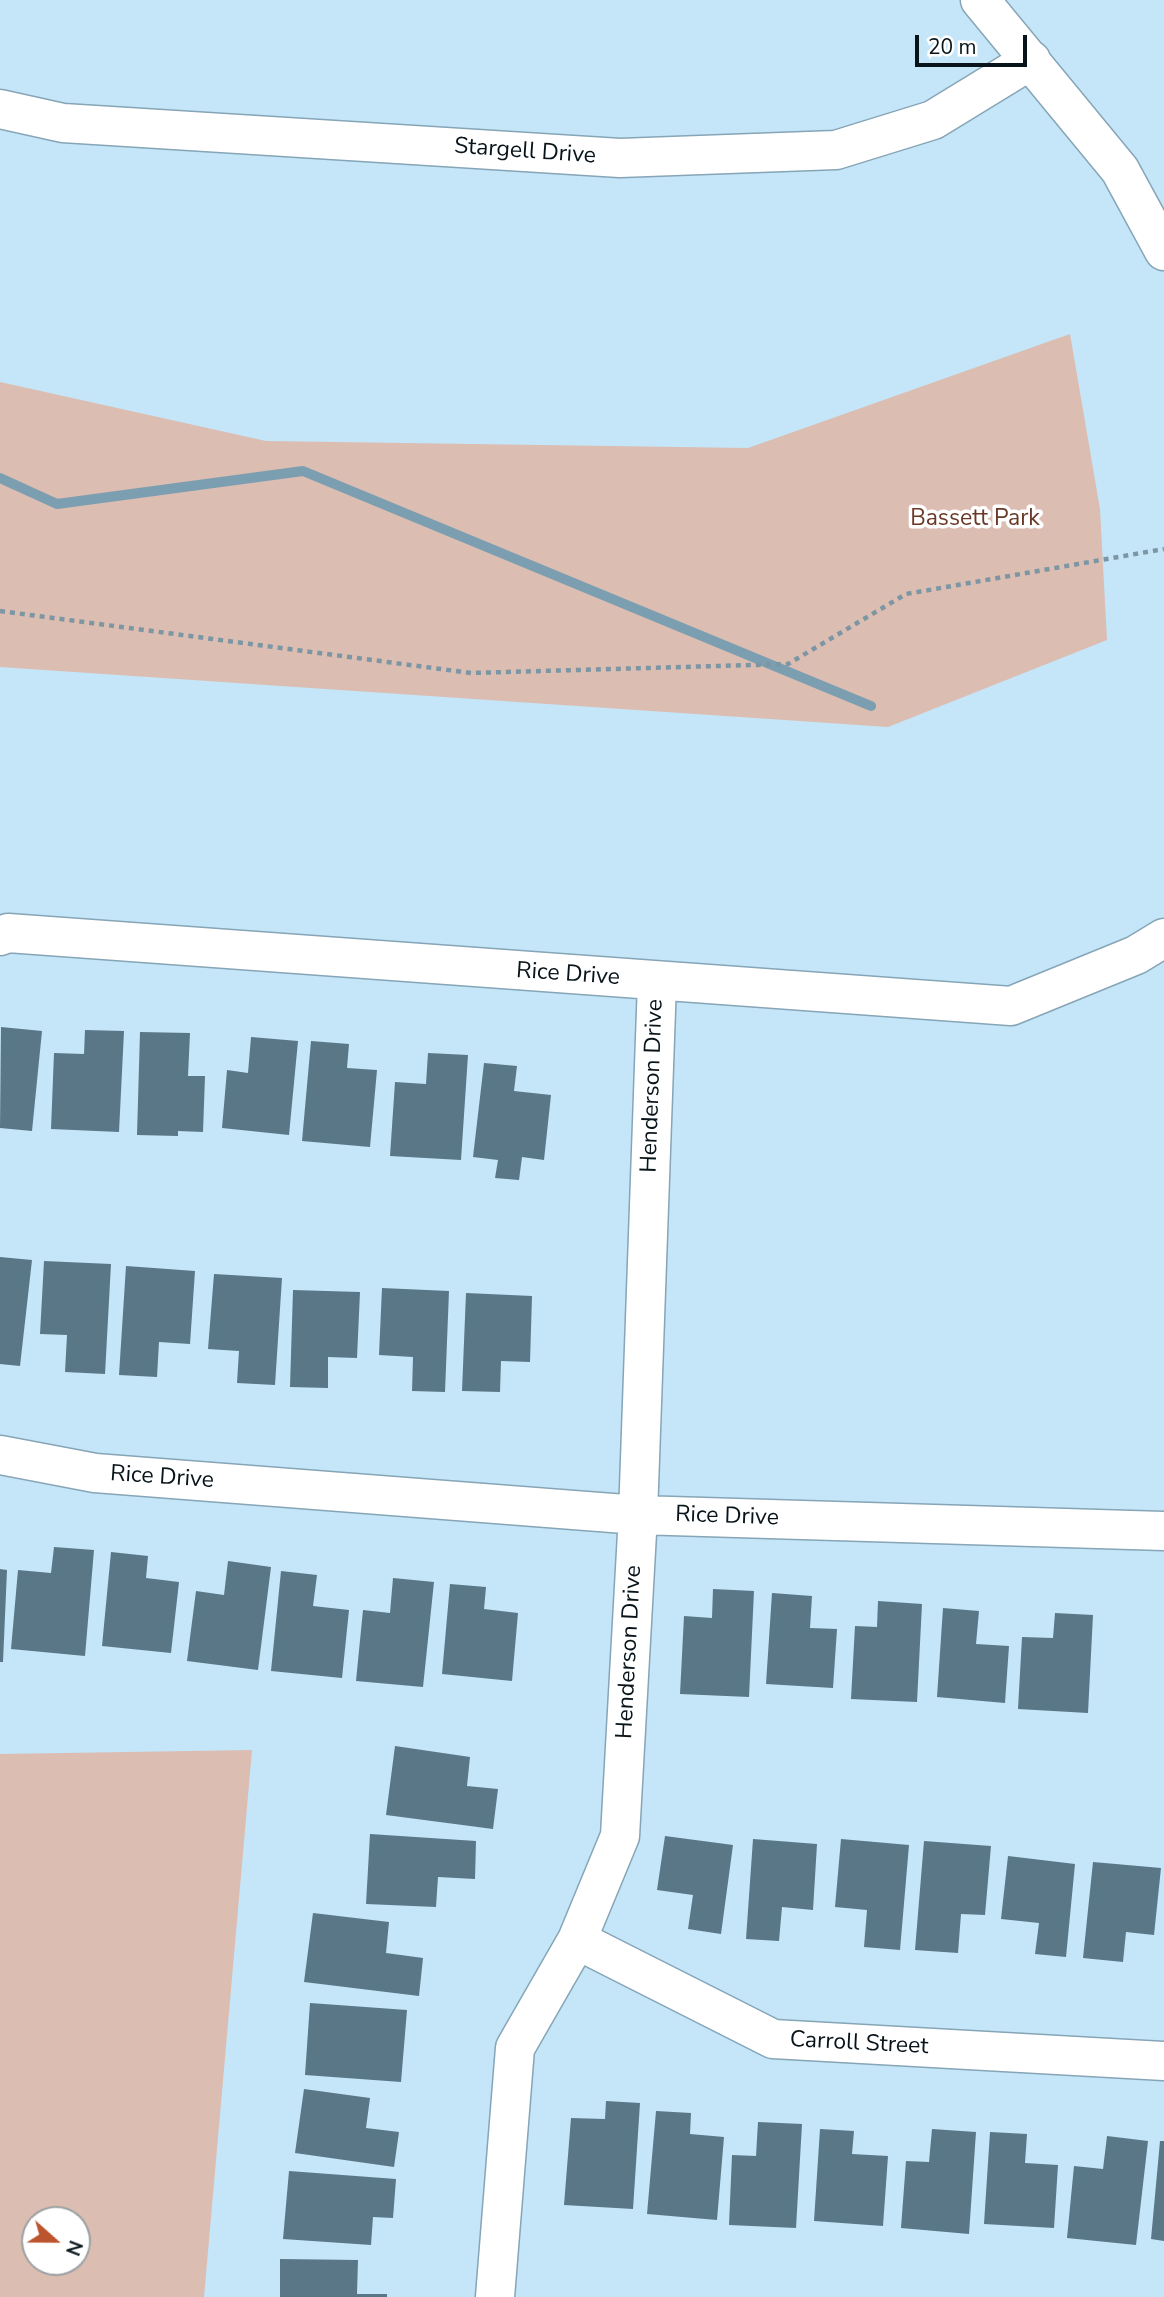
<!DOCTYPE html>
<html>
<head>
<meta charset="utf-8">
<style>
	body { margin:0 }
	#map { position:relative; width:1164px; height:2297px; overflow:hidden; background:#c5e6f8; font-family:"Nunito Sans",sans-serif }
	canvas { display:block }
	.north { position:absolute; left:21px; top:2206px; width:70px; height:70px; box-sizing:border-box; background:#fff; border:2px solid #9ca1a3; border-radius:50%; rotate:111deg; font-size:19px; font-weight:700; line-height:28px; text-align:center; color:#08141a }
	.north::after { content:''; display:block; margin:auto; width:24px; height:32px; background:#bc552d; clip-path:polygon(50% 0,100% 100%,50% 72%,0 100%) }
	.scale { position:absolute; left:915px; top:35px; width:112px; height:32px; box-sizing:border-box; border:4px solid #08141a; border-top:0; padding-left:9px; font-size:21px; line-height:24px; white-space:nowrap; color:#08141a; -webkit-text-stroke:5px #fff; paint-order:stroke }
</style>
</head>
<body>
<div id="map">
<canvas width="1164" height="2297"></canvas>
<div class="north">N</div>
<div class="scale">20 m</div>
</div>
<script>
const context = document.querySelector('canvas').getContext('2d');
context.lineJoin = 'round';
function paint(path, color) { context.fillStyle = color; context.fill(path, 'evenodd'); }
const shape = rows => new Path2D(rows.map(r => 'M' + r).join(''));
function trace(path, color, width, dash) { context.strokeStyle = color; context.lineWidth = width; context.lineCap = dash ? 'butt' : 'round'; context.setLineDash(dash || []); context.stroke(path); }
function label(font, color, halo, rows, align = 'center') {
  context.font = font + ' "Nunito Sans",sans-serif'; context.lineWidth = 7; context.setLineDash([]); context.textBaseline = 'middle'; context.strokeStyle = halo; context.fillStyle = color; for (const [text, x, y, turn = 0] of rows) {
    context.save(); context.translate(x, y); context.rotate((+turn || 0) * Math.PI / 180); context.textAlign = isNaN(turn) ? turn : align; if (halo) context.strokeText(text, 0, 0); context.fillText(text, 0, 0); context.restore();
  }
}
paint(shape([
	[1070,334,1100,509,1107,640,888,727,0,667,0,382,266,441,748,448],
	[252,1750,204,2297,0,2297,0,1754],
	[35,2220,77,2220,77,2262,35,2262]
]), '#dbbdb2');
trace(shape([
	[0,478,57,504,303,471,871,706]
]), '#7c9eb1', 10);
paint(shape([
	[1,1027,42,1031,32,1131,0,1128],
	[85,1030,124,1031,119,1132,51,1129,54,1053,84,1054],
	[140,1032,190,1033,188,1076,205,1076,203,1132,178,1131,178,1136,137,1135],
	[251,1037,298,1041,289,1135,222,1128,227,1070,248,1073],
	[311,1041,349,1044,347,1068,377,1070,370,1147,302,1141],
	[428,1053,468,1055,461,1160,390,1156,395,1082,426,1084],
	[484,1063,517,1066,514,1091,551,1095,544,1160,522,1157,519,1180,495,1178,498,1160,473,1157],
	[0,1257,32,1260,20,1366,0,1364],
	[44,1261,111,1264,105,1374,65,1372,67,1335,40,1334],
	[126,1266,195,1271,190,1344,159,1342,157,1377,119,1375],
	[214,1274,282,1278,275,1385,237,1383,239,1351,208,1349],
	[382,1288,449,1291,445,1392,412,1391,413,1357,379,1355],
	[293,1290,360,1292,357,1358,328,1357,328,1388,290,1387],
	[466,1293,532,1296,530,1362,501,1361,500,1392,462,1391],
	[54,1547,94,1550,85,1656,11,1649,18,1570,51,1573],
	[111,1552,148,1556,146,1578,179,1582,171,1653,102,1646],
	[228,1561,271,1567,258,1670,187,1661,196,1591,224,1595],
	[0,1569,7,1570,3,1662,0,1662],
	[281,1571,317,1575,313,1606,349,1610,342,1678,271,1671],
	[393,1578,434,1582,423,1687,356,1681,363,1610,390,1613],
	[450,1584,486,1587,484,1609,518,1613,512,1681,442,1674],
	[713,1589,754,1591,749,1697,680,1694,684,1616,712,1618],
	[772,1593,812,1596,810,1628,837,1629,833,1688,766,1684],
	[878,1601,922,1604,917,1702,851,1699,855,1626,877,1627],
	[943,1608,979,1611,976,1644,1009,1646,1005,1703,937,1697],
	[1055,1613,1093,1615,1088,1713,1018,1709,1022,1637,1053,1638],
	[395,1746,470,1757,467,1786,498,1789,493,1829,386,1815],
	[370,1834,476,1841,475,1879,438,1877,436,1907,366,1904],
	[665,1836,733,1845,721,1934,688,1929,693,1895,657,1890],
	[753,1839,817,1844,813,1910,782,1907,779,1941,746,1939],
	[841,1839,909,1845,900,1950,864,1947,867,1910,835,1907],
	[924,1841,991,1846,985,1915,961,1914,958,1953,915,1950],
	[1008,1856,1075,1864,1066,1957,1035,1954,1039,1923,1001,1919],
	[1093,1862,1161,1868,1154,1935,1126,1932,1123,1962,1083,1958],
	[313,1913,389,1922,386,1953,423,1958,419,1996,304,1982],
	[310,2003,407,2010,401,2082,305,2075],
	[304,2089,370,2098,366,2128,399,2132,394,2167,295,2153],
	[606,2101,640,2103,633,2209,564,2205,571,2118,605,2119],
	[656,2111,691,2113,690,2134,724,2137,717,2220,647,2214],
	[758,2122,802,2124,796,2228,729,2225,732,2155,756,2156],
	[820,2129,854,2131,852,2154,888,2156,883,2226,814,2221],
	[932,2129,976,2132,969,2234,901,2228,906,2161,929,2162],
	[990,2132,1027,2134,1025,2163,1058,2165,1054,2228,984,2224],
	[1107,2136,1148,2141,1136,2245,1067,2238,1074,2166,1103,2169],
	[1160,2141,1164,2141,1164,2241,1151,2239],
	[289,2171,396,2179,393,2218,373,2217,371,2245,283,2239],
	[280,2259,358,2260,357,2294,387,2294,387,2297,280,2297]
]), '#597787');
const street = shape([
	[980,0,1120,170,1164,251],
	[0,109,63,123,620,158,836,150,933,120,1031,60],
	[0,936,8,933,1011,1006,1136,955,1164,938],
	[0,1455,95,1473,638,1515,1164,1531],
	[577,1940,773,2039,1164,2061],
	[495,2297,515,2048,577,1940,620,1836,638,1515,657,982]
]);
trace(street, '#86a5b6', 41);
trace(shape([
	[0,611,471,673,788,664,906,594,1164,549]
]), '#7d96a4', 4.5, [5, 5]);
trace(street, '#fff', 38);
label('23px', '#08141a', '#fff', [
	["Stargell Drive",525,152,4],
	["Rice Drive",568,975,4],
	["Henderson Drive",653,1086,-88],
	["Rice Drive",162,1478,4],
	["Rice Drive",727,1517,2],
	["Henderson Drive",630,1652,-87],
	["Carroll Street",859,2044,3]
]);
label('23px', '#693826', '#fff', [
	["Bassett Park",975,519]
]);
</script>
</body>
</html>
